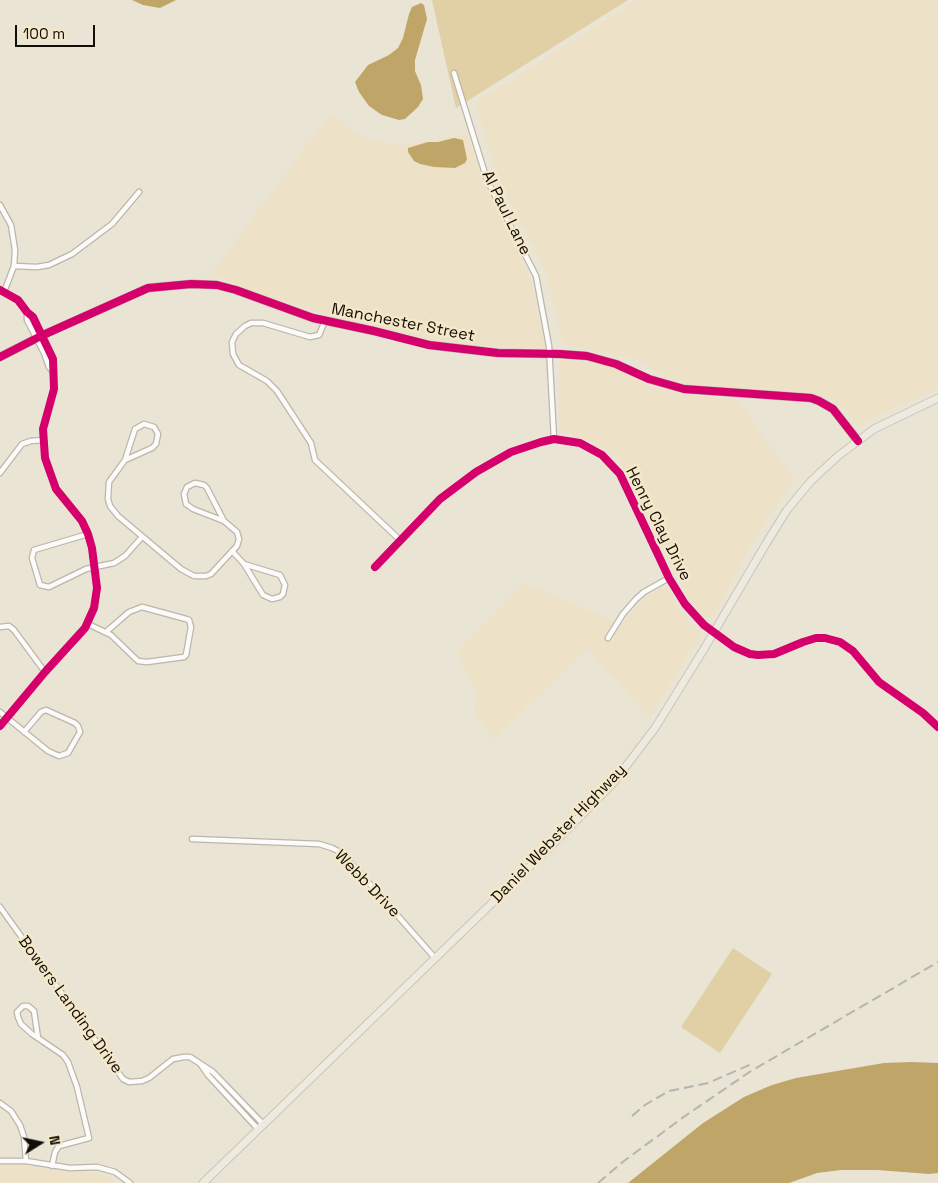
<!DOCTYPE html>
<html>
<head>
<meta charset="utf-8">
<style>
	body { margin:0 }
	#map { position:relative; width:938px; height:1183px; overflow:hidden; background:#eae4d4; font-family:"Space Grotesk",sans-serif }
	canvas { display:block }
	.north { position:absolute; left:15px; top:1118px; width:50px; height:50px; -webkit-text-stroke:4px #f4e7ca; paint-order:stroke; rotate:80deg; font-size:14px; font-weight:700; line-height:20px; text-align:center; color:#120e05 }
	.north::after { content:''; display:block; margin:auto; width:18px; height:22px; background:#120e05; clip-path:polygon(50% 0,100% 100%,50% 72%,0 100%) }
	.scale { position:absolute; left:15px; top:25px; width:80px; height:22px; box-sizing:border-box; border:2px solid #120e05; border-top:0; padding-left:6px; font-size:15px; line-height:18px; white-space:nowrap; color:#120e05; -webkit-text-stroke:4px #f4e7ca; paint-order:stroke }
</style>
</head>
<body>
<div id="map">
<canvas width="938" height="1183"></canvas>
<div class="north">N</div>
<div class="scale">100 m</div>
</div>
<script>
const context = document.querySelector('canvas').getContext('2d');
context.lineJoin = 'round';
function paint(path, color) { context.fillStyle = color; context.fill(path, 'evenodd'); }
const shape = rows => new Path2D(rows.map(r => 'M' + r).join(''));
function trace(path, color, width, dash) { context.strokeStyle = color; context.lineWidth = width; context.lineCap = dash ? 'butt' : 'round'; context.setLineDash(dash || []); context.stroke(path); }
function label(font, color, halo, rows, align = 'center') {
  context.font = font + ' "Space Grotesk",sans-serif'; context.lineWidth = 5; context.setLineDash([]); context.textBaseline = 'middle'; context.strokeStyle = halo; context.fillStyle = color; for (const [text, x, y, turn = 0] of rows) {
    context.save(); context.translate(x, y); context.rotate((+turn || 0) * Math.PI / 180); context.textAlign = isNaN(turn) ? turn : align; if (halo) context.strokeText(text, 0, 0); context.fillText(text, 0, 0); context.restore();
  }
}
paint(shape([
	[637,0,938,0,938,389,877,416,858,428,846,411,832,400,812,394,683,384,664,377,645,364,634,359,603,352,563,344,546,272,497,173,475,103],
	[331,113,351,130,363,137,388,144,404,145,467,134,483,182,527,271,533,289,546,349,451,344,413,337,387,329,358,323,271,298,211,274],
	[559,360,601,364,621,370,646,384,673,393,737,400,794,479,758,533,714,614,707,618,701,614,688,597,675,573,658,531,633,481,618,460,603,448,584,438,559,432],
	[525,583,622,625,643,599,661,588,669,590,683,615,702,634,649,718,588,648,494,740,474,713,475,692,457,652],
	[15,1163,53,1171,91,1172,110,1178,115,1183,0,1183,0,1164]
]), '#ede2c7');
paint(shape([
	[432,0,628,0,456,108],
	[733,948,772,974,720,1053,681,1027]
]), '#e1cfa5');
paint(shape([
	[132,0,176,0,160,8,143,5],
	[421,3,424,5,427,19,415,60,415,71,421,85,423,99,418,107,405,119,399,120,382,115,369,106,359,92,355,82,368,65,389,55,398,48,403,38,409,14,412,7],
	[454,138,463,140,467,159,465,163,455,168,434,167,420,164,414,161,408,152,408,148,428,142,438,142],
	[911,1062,938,1063,938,1173,929,1174,877,1170,841,1170,817,1173,789,1183,628,1183,703,1123,744,1097,772,1085,796,1078,884,1063]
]), '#bfa668');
const street = shape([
	[454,73,487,180,536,276,549,346,554,439],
	[0,205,11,225,15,250,14,266,4,292],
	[14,266,37,267,49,265,72,254,112,224,139,192],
	[0,290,18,300,27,312,33,317,53,359,54,389,43,429,45,458,56,489,82,521,88,534,92,548,97,588,94,608,85,628,45,672,0,726],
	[27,312,27,320,44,353,49,367,53,372],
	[325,321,319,335,310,337,263,323,251,323,245,326,236,334,232,342,233,354,239,365,267,381,277,391,311,443,315,460,400,540],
	[125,460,135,429,144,424,154,427,158,434,156,444,152,448,125,460,109,482,108,499,110,506,118,516,181,569,194,576,206,576,211,574,237,546,239,539,237,532,224,521,193,509,186,504,184,494,187,487,195,483,204,485,207,488,224,521],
	[0,473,22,444,31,441,43,440],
	[88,534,34,550,32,558,40,585,49,587,86,569,114,563,125,556,142,537],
	[232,551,244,564,280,575,285,585,283,594,280,597,272,599,263,595,244,564],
	[375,567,440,499,476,472,511,452,541,442,554,439,580,443,602,455,620,474,669,578,685,604,704,625,734,647,750,654,758,655,774,654,803,642,816,638,825,638,840,642,853,651,879,682,923,713,938,727],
	[88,624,111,635,138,661,147,662,184,657,186,655,191,627,189,620,186,619,142,607,129,612,106,632],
	[0,627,9,626,14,630,45,672],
	[608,638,623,614,636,599,644,592,669,578],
	[0,712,48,751,59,756,68,753,80,732,78,726,75,723,46,710,41,712,24,732],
	[192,839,319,844,332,848,338,851,352,864,435,958],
	[0,907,123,1079,129,1082,142,1081,149,1078,173,1059,184,1057,190,1057,213,1072,263,1124],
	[38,1038,34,1011,28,1006,23,1006,17,1012,18,1017,21,1024,32,1034,63,1055,68,1062,77,1087,89,1138,59,1146,55,1152,52,1166],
	[201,1065,208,1075,258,1129],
	[0,1103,11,1111,20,1125,24,1137,26,1161],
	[0,1161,26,1161,70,1168,97,1167,115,1172,130,1183]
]);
const secondary = shape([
	[0,357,43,335,148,288,191,284,217,285,236,290,313,318,374,331,429,345,498,353,560,354,587,356,616,364,649,379,684,389,811,398,819,401,833,409,858,441]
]);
const primary = shape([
	[203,1183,552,845,614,782,655,728,704,649,767,542,787,510,811,481,838,456,874,429,938,398]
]);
trace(street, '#bbb6aa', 7);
trace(secondary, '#bbb6aa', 9);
trace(primary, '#c8c5be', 9);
trace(street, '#fcfbf9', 4.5);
trace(secondary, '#fcfbf9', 6);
trace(primary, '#eeeadf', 7);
trace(shape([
	[632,1116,645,1105,669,1091,708,1083,754,1063],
	[598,1183,624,1161,685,1116,751,1071,938,962]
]), '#b5b4b0', 2, [10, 5]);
trace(shape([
	[0,290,18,300,27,312,33,317,53,359,54,389,43,429,45,458,56,489,82,521,88,534,92,548,97,588,94,608,85,628,45,672,0,726],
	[0,357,43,335,148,288,191,284,217,285,236,290,313,318,374,331,429,345,498,353,560,354,587,356,616,364,649,379,684,389,811,398,819,401,833,409,858,441],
	[375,567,440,499,476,472,511,452,541,442,554,439,580,443,602,455,620,474,669,578,685,604,704,625,734,647,750,654,758,655,774,654,803,642,816,638,825,638,840,642,853,651,879,682,923,713,938,727]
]), '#d6006c', 8);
label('16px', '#120e05', '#f4e7ca', [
	["Al Paul Lane",506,213,64],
	["Manchester Street",403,323,11],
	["Henry Clay Drive",658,524,63],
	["Daniel Webster Highway",559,834,-46],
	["Webb Drive",367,884,46],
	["Bowers Landing Drive",70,1005,54]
]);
</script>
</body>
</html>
